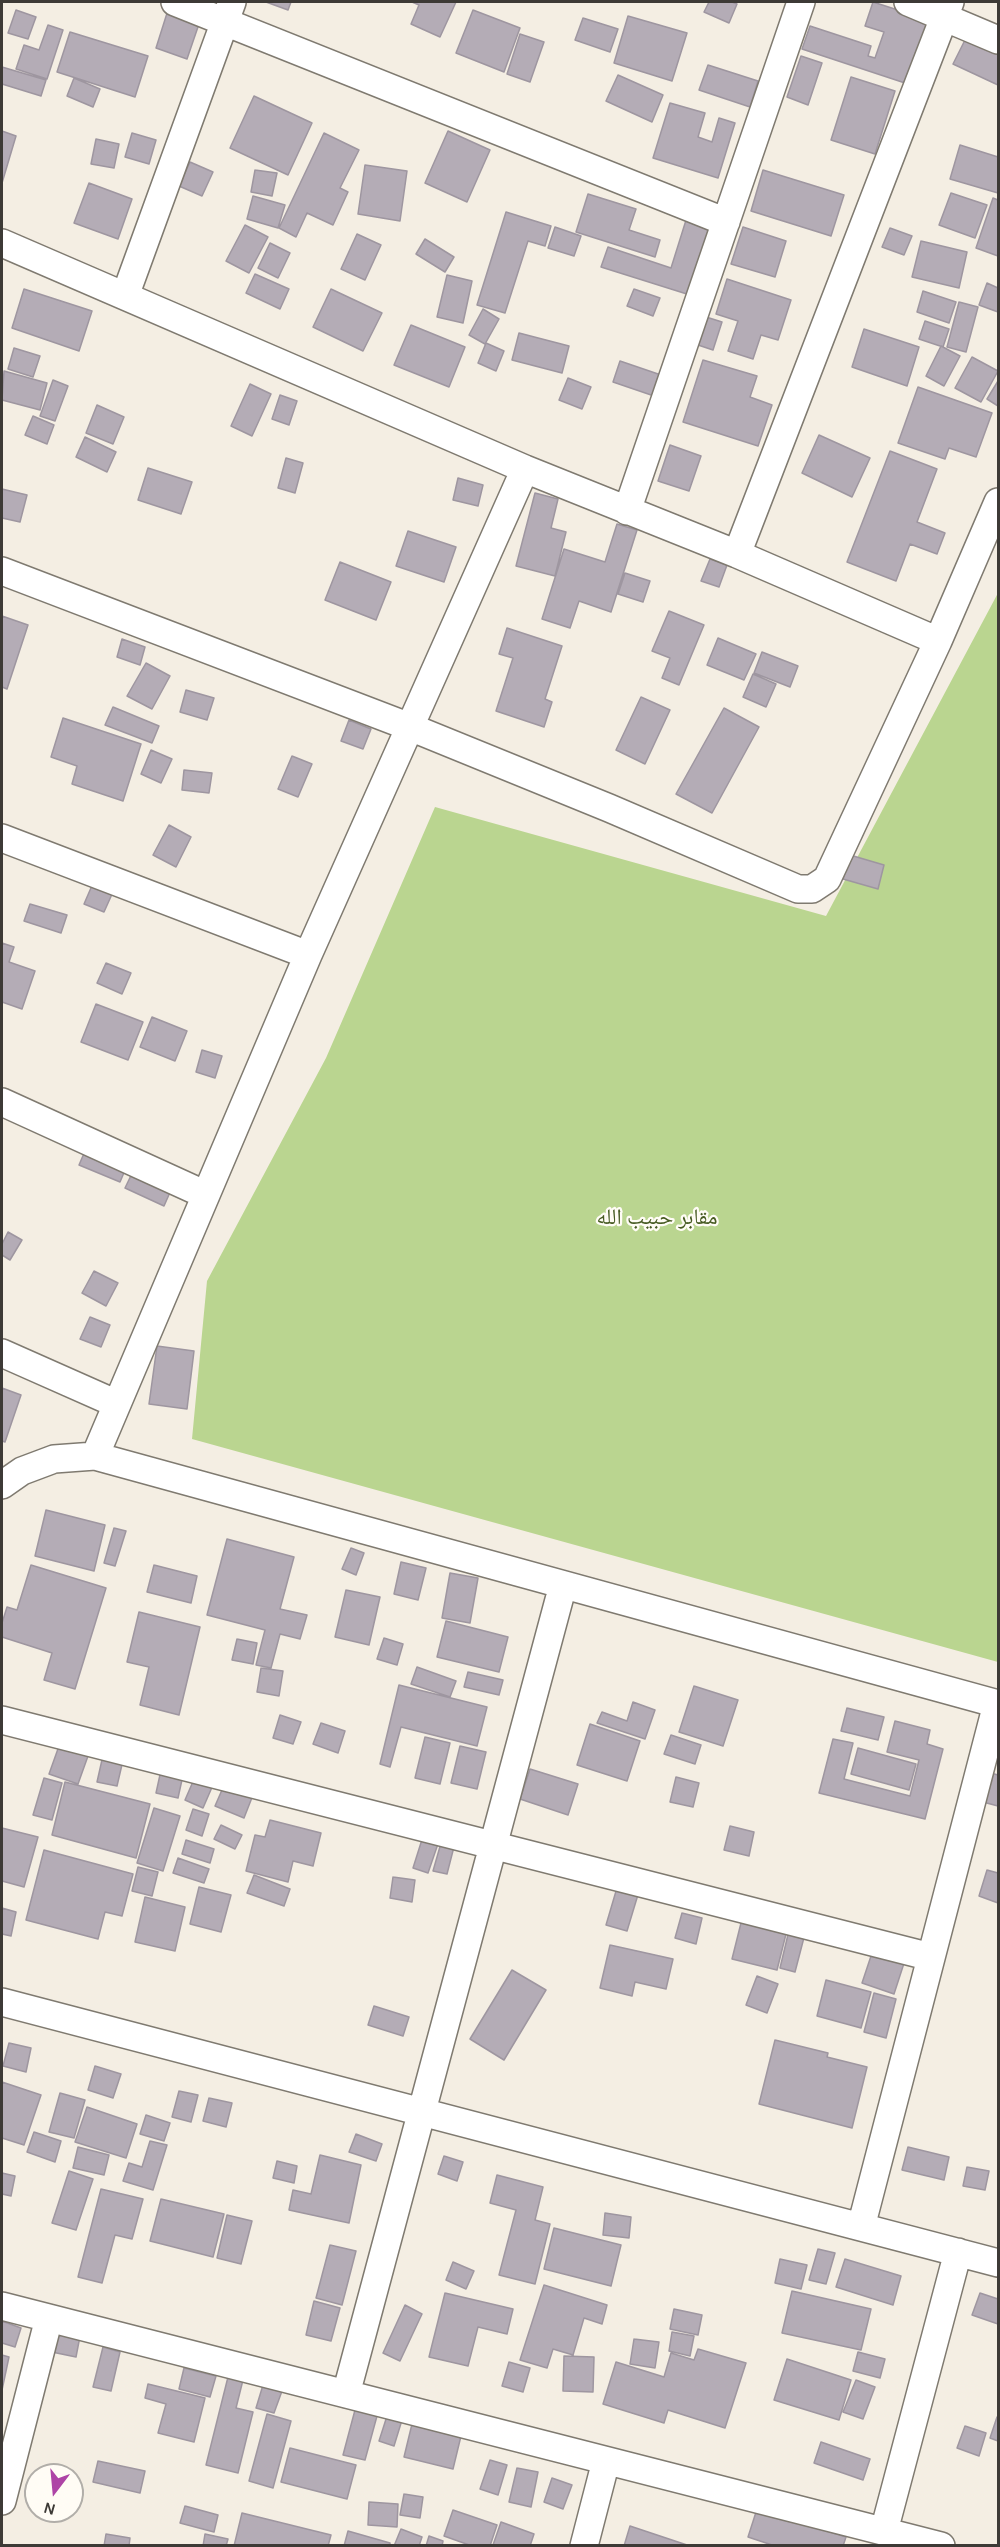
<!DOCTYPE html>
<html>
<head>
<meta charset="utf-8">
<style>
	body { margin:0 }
	#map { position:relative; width:1000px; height:2547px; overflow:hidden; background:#f4eee3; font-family:Karla,sans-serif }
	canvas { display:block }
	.frame { position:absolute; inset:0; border:3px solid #3d3a36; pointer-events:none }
	.north { position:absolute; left:24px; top:2463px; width:60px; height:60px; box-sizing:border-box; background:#fffcf5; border:2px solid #b1aea9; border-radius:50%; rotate:196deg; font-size:16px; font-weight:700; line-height:24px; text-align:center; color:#3d3a36 }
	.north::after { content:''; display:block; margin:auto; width:21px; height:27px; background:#ae44a6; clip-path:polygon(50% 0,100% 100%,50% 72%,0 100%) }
</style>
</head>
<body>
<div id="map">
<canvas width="1000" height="2547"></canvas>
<div class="frame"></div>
<div class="north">N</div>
</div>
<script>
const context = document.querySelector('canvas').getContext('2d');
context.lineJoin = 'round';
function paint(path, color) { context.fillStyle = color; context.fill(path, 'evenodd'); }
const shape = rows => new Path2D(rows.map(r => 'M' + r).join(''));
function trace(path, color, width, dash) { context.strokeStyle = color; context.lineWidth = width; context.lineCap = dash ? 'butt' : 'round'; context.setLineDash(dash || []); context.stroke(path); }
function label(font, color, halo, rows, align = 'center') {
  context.font = font + ' Karla,"Noto Naskh Arabic",sans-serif'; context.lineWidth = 4.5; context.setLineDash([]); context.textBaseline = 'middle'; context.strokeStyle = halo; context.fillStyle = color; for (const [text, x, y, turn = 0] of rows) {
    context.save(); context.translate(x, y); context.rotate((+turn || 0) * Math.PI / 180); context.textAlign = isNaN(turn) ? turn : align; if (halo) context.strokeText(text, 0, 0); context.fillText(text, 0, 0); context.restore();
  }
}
paint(shape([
	[998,593,998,1662,192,1439,207,1281,326,1058,435,807,826,916]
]), '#bad590');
const building = shape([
	[266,2,291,2,288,10,266,2],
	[412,2,456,2,440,37,411,24,419,5,412,2],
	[709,2,732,2,737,4,729,23,704,12,709,2],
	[873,2,932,21,911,85,802,49,810,26,871,46,868,56,875,58,884,32,865,26,873,2],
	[16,10,36,17,28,39,8,33,16,10],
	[168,10,200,21,187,59,156,48,168,10],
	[473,10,520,28,504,72,456,53,473,10],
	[628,16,687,33,672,81,614,63,628,16],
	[583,18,618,29,610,52,575,40,583,18],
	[48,25,63,30,47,79,16,69,24,45,39,50,48,25],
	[70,32,148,56,135,97,57,72,70,32],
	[520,34,544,42,530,82,507,74,520,34],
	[968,34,998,48,998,85,953,64,968,34],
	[801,56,822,63,808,105,787,97,801,56],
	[708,65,758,81,750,107,699,90,708,65],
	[2,67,46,80,41,96,2,84,2,67],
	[618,75,663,95,652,122,606,101,618,75],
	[851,77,895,91,875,154,831,140,851,77],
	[74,78,100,89,93,107,67,96,74,78],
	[254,96,312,123,288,175,230,148,254,96],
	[670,103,705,113,698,137,712,142,719,118,735,123,718,178,653,158,670,103],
	[2,131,16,136,2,183,2,131],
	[448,131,490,150,467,202,425,183,448,131],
	[132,133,156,140,149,164,125,157,132,133],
	[324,133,359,150,340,188,348,192,333,225,307,213,296,237,279,228,324,133],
	[96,139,119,144,114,168,91,164,96,139],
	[960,145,998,157,998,193,950,179,960,145],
	[190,162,213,172,202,196,179,186,190,162],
	[365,165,407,171,400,221,358,214,365,165],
	[255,170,277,173,272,196,251,192,255,170],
	[763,170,844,195,831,236,751,211,763,170],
	[89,183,132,199,118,239,74,223,89,183],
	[951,193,987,205,975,238,939,225,951,193],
	[588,194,636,209,629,230,660,240,655,257,576,232,588,194],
	[253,196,285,205,278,228,247,219,253,196],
	[993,198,998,200,998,256,976,248,993,198],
	[506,212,551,226,545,246,528,241,505,313,477,305,506,212],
	[687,217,713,225,690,295,601,267,608,247,671,268,687,217],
	[245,225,268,237,249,273,226,261,245,225],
	[555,227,581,236,574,256,548,248,555,227],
	[743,227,786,241,775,277,731,264,743,227],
	[890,228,912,236,904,255,882,247,890,228],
	[357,234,381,245,365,280,341,269,357,234],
	[425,239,454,257,445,272,416,254,425,239],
	[921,241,967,252,959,288,912,277,921,241],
	[270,243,290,253,278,278,258,268,270,243],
	[255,274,289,289,280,309,246,293,255,274],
	[447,275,472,281,463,323,437,317,447,275],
	[727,279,791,300,778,340,761,335,753,359,728,351,738,321,716,314,727,279],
	[987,283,998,288,998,312,979,305,987,283],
	[24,289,92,311,79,351,12,328,24,289],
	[331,289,382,313,363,351,313,327,331,289],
	[634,289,660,298,653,316,627,306,634,289],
	[923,291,956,302,949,323,917,312,923,291],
	[959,302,978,307,966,352,947,347,959,302],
	[483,309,499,319,485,344,469,335,483,309],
	[703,316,722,322,713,350,695,344,703,316],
	[925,321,949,329,943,347,919,339,925,321],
	[411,325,465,347,449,387,394,365,411,325],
	[864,329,919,347,907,386,852,367,864,329],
	[519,333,569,346,562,373,512,360,519,333],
	[486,343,504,351,496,371,478,363,486,343],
	[941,346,960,356,944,386,926,376,941,346],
	[14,348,40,356,33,377,8,369,14,348],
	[972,357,998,371,981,402,955,388,972,357],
	[703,360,757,376,750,397,772,405,758,446,683,422,703,360],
	[620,361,664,376,657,397,613,382,620,361],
	[4,371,47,383,40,410,2,400,4,371],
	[568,378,591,387,582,409,559,400,568,378],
	[53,380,68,386,55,421,40,416,53,380],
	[998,381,998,406,987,399,998,381],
	[250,384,271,394,252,436,231,426,250,384],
	[918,387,992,413,976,457,949,448,945,459,898,443,918,387],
	[280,395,297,401,289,425,272,419,280,395],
	[97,405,124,417,113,444,86,433,97,405],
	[33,416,54,425,47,444,25,435,33,416],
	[819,435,870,458,852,497,802,473,819,435],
	[85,437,116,452,107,472,76,457,85,437],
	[670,445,701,456,689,491,658,481,670,445],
	[890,451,937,469,917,522,945,533,937,554,910,544,896,581,847,562,890,451],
	[286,458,303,463,295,493,278,488,286,458],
	[148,468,192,482,181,514,138,500,148,468],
	[458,478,483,485,478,506,453,500,458,478],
	[2,489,27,495,20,522,2,518,2,489],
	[535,493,558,499,551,528,566,532,555,576,516,566,535,493],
	[617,524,637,530,611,612,579,601,570,628,542,619,564,549,605,562,617,524],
	[408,531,456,547,444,582,396,566,408,531],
	[710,559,727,565,719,587,701,581,710,559],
	[340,562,391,582,376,620,325,600,340,562],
	[625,573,650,581,643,602,618,594,625,573],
	[669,611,704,625,679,685,662,678,670,658,652,651,669,611],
	[2,616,28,625,7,689,2,687,2,616],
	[507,628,562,646,545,699,552,702,544,727,496,711,513,658,499,654,507,628],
	[718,638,756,654,744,680,707,665,718,638],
	[122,639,145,647,140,665,117,657,122,639],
	[762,652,798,666,790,687,754,673,762,652],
	[146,663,170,676,152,709,127,696,146,663],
	[753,674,776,684,766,707,743,697,753,674],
	[186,690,214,698,207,720,180,712,186,690],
	[641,697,670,710,645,764,616,750,641,697],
	[113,707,159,726,152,743,105,725,113,707],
	[724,708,759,727,712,813,676,794,724,708],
	[63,718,141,744,123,801,72,784,77,766,51,757,63,718],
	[349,720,371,729,363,749,341,741,349,720],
	[151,750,172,759,161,783,141,774,151,750],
	[292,756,312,764,298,797,278,789,292,756],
	[184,770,212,773,209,793,182,790,184,770],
	[169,825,191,837,176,867,153,855,169,825],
	[850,855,884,865,878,889,843,879,850,855],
	[97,874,117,883,104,912,84,904,97,874],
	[30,904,67,915,61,933,24,921,30,904],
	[2,943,14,947,9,962,35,971,22,1009,2,1002,2,943],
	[106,963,131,973,122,994,97,983,106,963],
	[96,1004,143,1022,128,1060,81,1042,96,1004],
	[152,1017,187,1031,175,1061,140,1047,152,1017],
	[202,1050,222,1056,215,1078,196,1072,202,1050],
	[88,1144,129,1161,120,1182,79,1165,88,1144],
	[137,1163,175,1181,164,1206,125,1188,137,1163],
	[8,1232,22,1240,10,1260,2,1255,2,1244,8,1232],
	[94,1271,118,1283,106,1306,82,1293,94,1271],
	[90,1317,110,1325,101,1347,80,1339,90,1317],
	[157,1346,194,1351,187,1409,149,1404,157,1346],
	[2,1388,21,1395,5,1442,2,1441,2,1388],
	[46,1510,105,1525,94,1571,35,1556,46,1510],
	[114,1528,126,1531,115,1566,104,1563,114,1528],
	[227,1539,294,1557,280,1609,307,1615,300,1639,280,1634,271,1668,256,1665,265,1630,207,1615,227,1539],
	[351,1548,364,1553,356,1575,342,1569,351,1548],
	[401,1562,426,1568,418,1600,394,1594,401,1562],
	[31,1565,106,1588,75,1689,44,1680,52,1653,2,1637,2,1623,7,1607,17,1610,31,1565],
	[154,1565,197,1576,191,1603,147,1592,154,1565],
	[450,1573,478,1578,470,1623,442,1618,450,1573],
	[346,1590,380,1597,369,1645,335,1637,346,1590],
	[139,1612,200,1627,179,1715,140,1705,149,1667,127,1662,139,1612],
	[446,1621,508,1637,499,1672,437,1657,446,1621],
	[384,1638,403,1644,397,1665,377,1659,384,1638],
	[237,1639,257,1643,253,1664,232,1660,237,1639],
	[417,1667,456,1681,450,1697,411,1684,417,1667],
	[261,1668,283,1671,279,1696,257,1692,261,1668],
	[468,1672,503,1680,499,1695,464,1687,468,1672],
	[399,1685,487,1707,477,1746,401,1727,390,1767,380,1764,399,1685],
	[694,1686,738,1700,723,1746,679,1732,694,1686],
	[633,1702,655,1710,645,1739,597,1723,602,1712,627,1721,633,1702],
	[847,1708,884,1717,878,1740,841,1731,847,1708],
	[280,1715,301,1722,293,1744,273,1738,280,1715],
	[895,1721,930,1730,927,1744,943,1749,925,1819,819,1793,833,1739,853,1743,844,1779,910,1796,919,1760,887,1752,895,1721],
	[321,1723,345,1731,338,1753,313,1744,321,1723],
	[590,1724,640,1741,627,1781,577,1765,590,1724],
	[64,1732,93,1742,78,1784,49,1774,64,1732],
	[671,1735,701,1745,695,1764,664,1754,671,1735],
	[425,1737,450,1743,440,1784,415,1778,425,1737],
	[460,1746,486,1752,477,1789,451,1783,460,1746],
	[858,1748,916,1764,909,1790,851,1774,858,1748],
	[104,1751,124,1756,117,1786,97,1782,104,1751],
	[163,1761,185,1766,178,1798,156,1793,163,1761],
	[530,1769,578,1784,568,1815,520,1799,530,1769],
	[198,1770,216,1778,203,1808,185,1800,198,1770],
	[987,1772,998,1775,998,1806,979,1801,987,1772],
	[676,1777,699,1783,693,1807,670,1802,676,1777],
	[44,1778,62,1783,52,1820,33,1815,44,1778],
	[65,1782,150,1804,136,1858,52,1835,65,1782],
	[225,1783,253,1795,244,1818,215,1806,225,1783],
	[154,1808,180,1816,163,1871,137,1863,154,1808],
	[193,1809,209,1814,202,1836,186,1830,193,1809],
	[270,1820,321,1833,313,1866,293,1861,288,1882,246,1871,255,1835,265,1837,270,1820],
	[221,1825,242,1835,235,1849,214,1839,221,1825],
	[730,1826,754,1832,749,1856,724,1850,730,1826],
	[2,1828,38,1837,24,1887,2,1881,2,1828],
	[425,1830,441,1835,428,1873,413,1868,425,1830],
	[443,1836,456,1839,447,1874,433,1871,443,1836],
	[186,1840,214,1849,210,1863,182,1854,186,1840],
	[44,1850,133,1874,122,1916,105,1912,98,1939,26,1920,44,1850],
	[178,1858,209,1869,204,1883,173,1873,178,1858],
	[138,1867,158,1872,152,1896,132,1891,138,1867],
	[987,1870,998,1873,998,1903,979,1896,987,1870],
	[254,1875,290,1889,284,1906,247,1893,254,1875],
	[393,1877,415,1880,412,1902,390,1898,393,1877],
	[619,1881,640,1888,627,1931,606,1925,619,1881],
	[199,1887,231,1895,221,1932,190,1924,199,1887],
	[145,1897,185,1907,175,1951,135,1942,145,1897],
	[2,1908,16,1912,11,1936,2,1934,2,1908],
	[682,1913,702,1918,696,1944,675,1938,682,1913],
	[743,1915,788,1926,777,1970,732,1959,743,1915],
	[791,1922,807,1926,795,1972,780,1968,791,1922],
	[875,1944,907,1954,894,1994,862,1983,875,1944],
	[610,1945,673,1959,666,1989,635,1982,632,1996,600,1988,610,1945],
	[512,1970,546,1990,504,2060,470,2039,512,1970],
	[757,1976,778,1984,767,2013,746,2005,757,1976],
	[826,1980,871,1992,861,2028,817,2016,826,1980],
	[874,1993,896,1999,886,2038,864,2032,874,1993],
	[374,2006,409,2017,403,2036,368,2025,374,2006],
	[775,2040,828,2053,827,2057,867,2067,852,2128,759,2104,775,2040],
	[9,2043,31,2048,26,2072,3,2066,9,2043],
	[95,2066,121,2074,113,2098,88,2090,95,2066],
	[2,2082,41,2095,24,2145,2,2138,2,2082],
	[179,2091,198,2095,191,2122,172,2117,179,2091],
	[60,2093,85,2100,74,2138,49,2132,60,2093],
	[209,2098,232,2103,226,2127,203,2121,209,2098],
	[87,2107,137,2124,126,2158,75,2142,87,2107],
	[146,2115,170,2123,164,2141,140,2134,146,2115],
	[34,2132,61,2141,55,2162,27,2152,34,2132],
	[356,2134,382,2144,376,2161,349,2152,356,2134],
	[150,2141,167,2145,153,2190,123,2181,129,2163,142,2167,150,2141],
	[78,2147,109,2155,104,2175,73,2168,78,2147],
	[908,2147,949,2157,944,2180,902,2170,908,2147],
	[320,2155,361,2165,349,2223,289,2210,293,2190,311,2194,320,2155],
	[444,2156,463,2162,457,2181,438,2174,444,2156],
	[277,2161,297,2166,294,2183,273,2178,277,2161],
	[967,2167,989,2171,985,2190,963,2186,967,2167],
	[69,2171,93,2179,76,2230,52,2223,69,2171],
	[2,2173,15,2176,11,2196,2,2194,2,2173],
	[497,2175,543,2187,535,2220,550,2224,535,2284,499,2275,516,2210,490,2203,497,2175],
	[101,2189,143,2199,132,2239,115,2235,102,2283,78,2277,101,2189],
	[161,2199,224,2214,213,2257,150,2241,161,2199],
	[605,2213,631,2217,629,2238,603,2235,605,2213],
	[227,2215,252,2221,241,2264,217,2258,227,2215],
	[554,2228,621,2245,611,2286,544,2269,554,2228],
	[330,2245,356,2251,342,2305,316,2298,330,2245],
	[818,2249,835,2253,826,2284,809,2280,818,2249],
	[780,2259,807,2265,801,2289,775,2283,780,2259],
	[845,2259,901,2276,893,2305,836,2287,845,2259],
	[453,2262,474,2271,466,2289,446,2280,453,2262],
	[544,2285,607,2305,602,2324,584,2318,573,2355,553,2349,547,2368,520,2360,544,2285],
	[792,2291,871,2309,861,2350,782,2333,792,2291],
	[445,2293,513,2309,507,2334,478,2327,468,2366,429,2357,445,2293],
	[980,2293,998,2299,998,2324,972,2315,980,2293],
	[314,2301,340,2308,331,2341,306,2335,314,2301],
	[405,2305,422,2314,400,2361,383,2353,405,2305],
	[674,2309,702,2315,698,2335,670,2329,674,2309],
	[2,2321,21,2328,15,2347,2,2343,2,2321],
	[47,2324,81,2331,76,2357,42,2350,47,2324],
	[672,2332,694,2336,690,2356,669,2351,672,2332],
	[634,2339,659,2342,655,2368,630,2364,634,2339],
	[103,2347,120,2352,111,2391,93,2387,103,2347],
	[698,2349,746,2363,725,2428,668,2410,664,2423,603,2404,616,2362,664,2377,671,2353,694,2360,698,2349],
	[858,2352,885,2359,880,2378,853,2371,858,2352],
	[2,2355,9,2357,2,2390,2,2355],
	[564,2356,594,2357,593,2392,563,2391,564,2356],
	[787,2359,851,2380,839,2420,774,2400,787,2359],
	[509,2362,530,2368,523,2392,502,2386,509,2362],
	[184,2368,216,2376,210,2397,179,2389,184,2368],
	[228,2377,243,2380,236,2408,253,2412,238,2473,206,2465,228,2377],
	[856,2380,875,2387,863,2419,843,2412,856,2380],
	[148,2384,205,2398,194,2442,158,2433,166,2404,145,2398,148,2384],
	[263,2385,282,2391,274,2413,256,2408,263,2385],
	[355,2410,377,2416,365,2460,343,2455,355,2410],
	[267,2414,291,2421,273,2488,249,2481,267,2414],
	[387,2416,402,2420,394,2446,379,2441,387,2416],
	[997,2417,998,2418,998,2441,990,2438,997,2417],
	[412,2424,461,2436,453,2469,404,2457,412,2424],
	[965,2426,986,2433,979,2456,957,2448,965,2426],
	[821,2442,870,2459,863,2480,814,2463,821,2442],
	[290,2448,356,2465,347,2499,281,2482,290,2448],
	[490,2460,507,2465,498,2495,480,2489,490,2460],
	[98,2461,145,2471,140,2493,93,2482,98,2461],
	[517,2468,538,2472,531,2507,509,2502,517,2468],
	[552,2478,572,2485,563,2509,544,2502,552,2478],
	[404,2494,423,2497,420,2518,400,2515,404,2494],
	[369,2502,398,2504,397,2527,368,2525,369,2502],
	[185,2506,218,2515,214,2532,180,2523,185,2506],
	[757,2509,846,2537,843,2546,775,2546,748,2537,757,2509],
	[453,2510,497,2525,490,2546,472,2546,444,2536,453,2510],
	[242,2513,331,2535,328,2546,234,2546,242,2513],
	[501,2522,534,2534,530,2546,493,2545,501,2522],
	[630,2526,690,2546,624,2546,630,2526],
	[401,2529,422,2537,419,2546,394,2546,401,2529],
	[348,2531,390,2543,390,2546,344,2546,348,2531],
	[106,2534,130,2538,129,2546,104,2546,106,2534],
	[205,2534,228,2539,226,2546,203,2546,205,2534],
	[429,2536,443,2541,442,2546,426,2546,429,2536]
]);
paint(building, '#b4acb6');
trace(building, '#9e96a0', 1.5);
const street = shape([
	[175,2,726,222],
	[908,2,998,40],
	[2,243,525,469,737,554,938,641],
	[125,296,232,2],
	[627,511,801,2],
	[737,554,950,2],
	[2,571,410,727,609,808,798,889,812,889,827,879,938,641,998,502],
	[2,838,308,955],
	[2,1102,206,1195],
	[2,1353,117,1404],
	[95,1456,308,955,525,469],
	[2,1485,22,1471,54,1459,95,1456,998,1704],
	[2,1720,931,1957],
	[2,2002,998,2263],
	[861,2227,997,1704],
	[2,2306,941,2546],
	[346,2394,563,1585],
	[2,2501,49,2318],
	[884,2531,958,2252],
	[584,2546,606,2461]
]);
trace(street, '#7f7a70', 30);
trace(street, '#fff', 27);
label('22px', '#465a21', '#fffcf5', [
	["مقابر حبيب الله",657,1218]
]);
</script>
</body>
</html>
